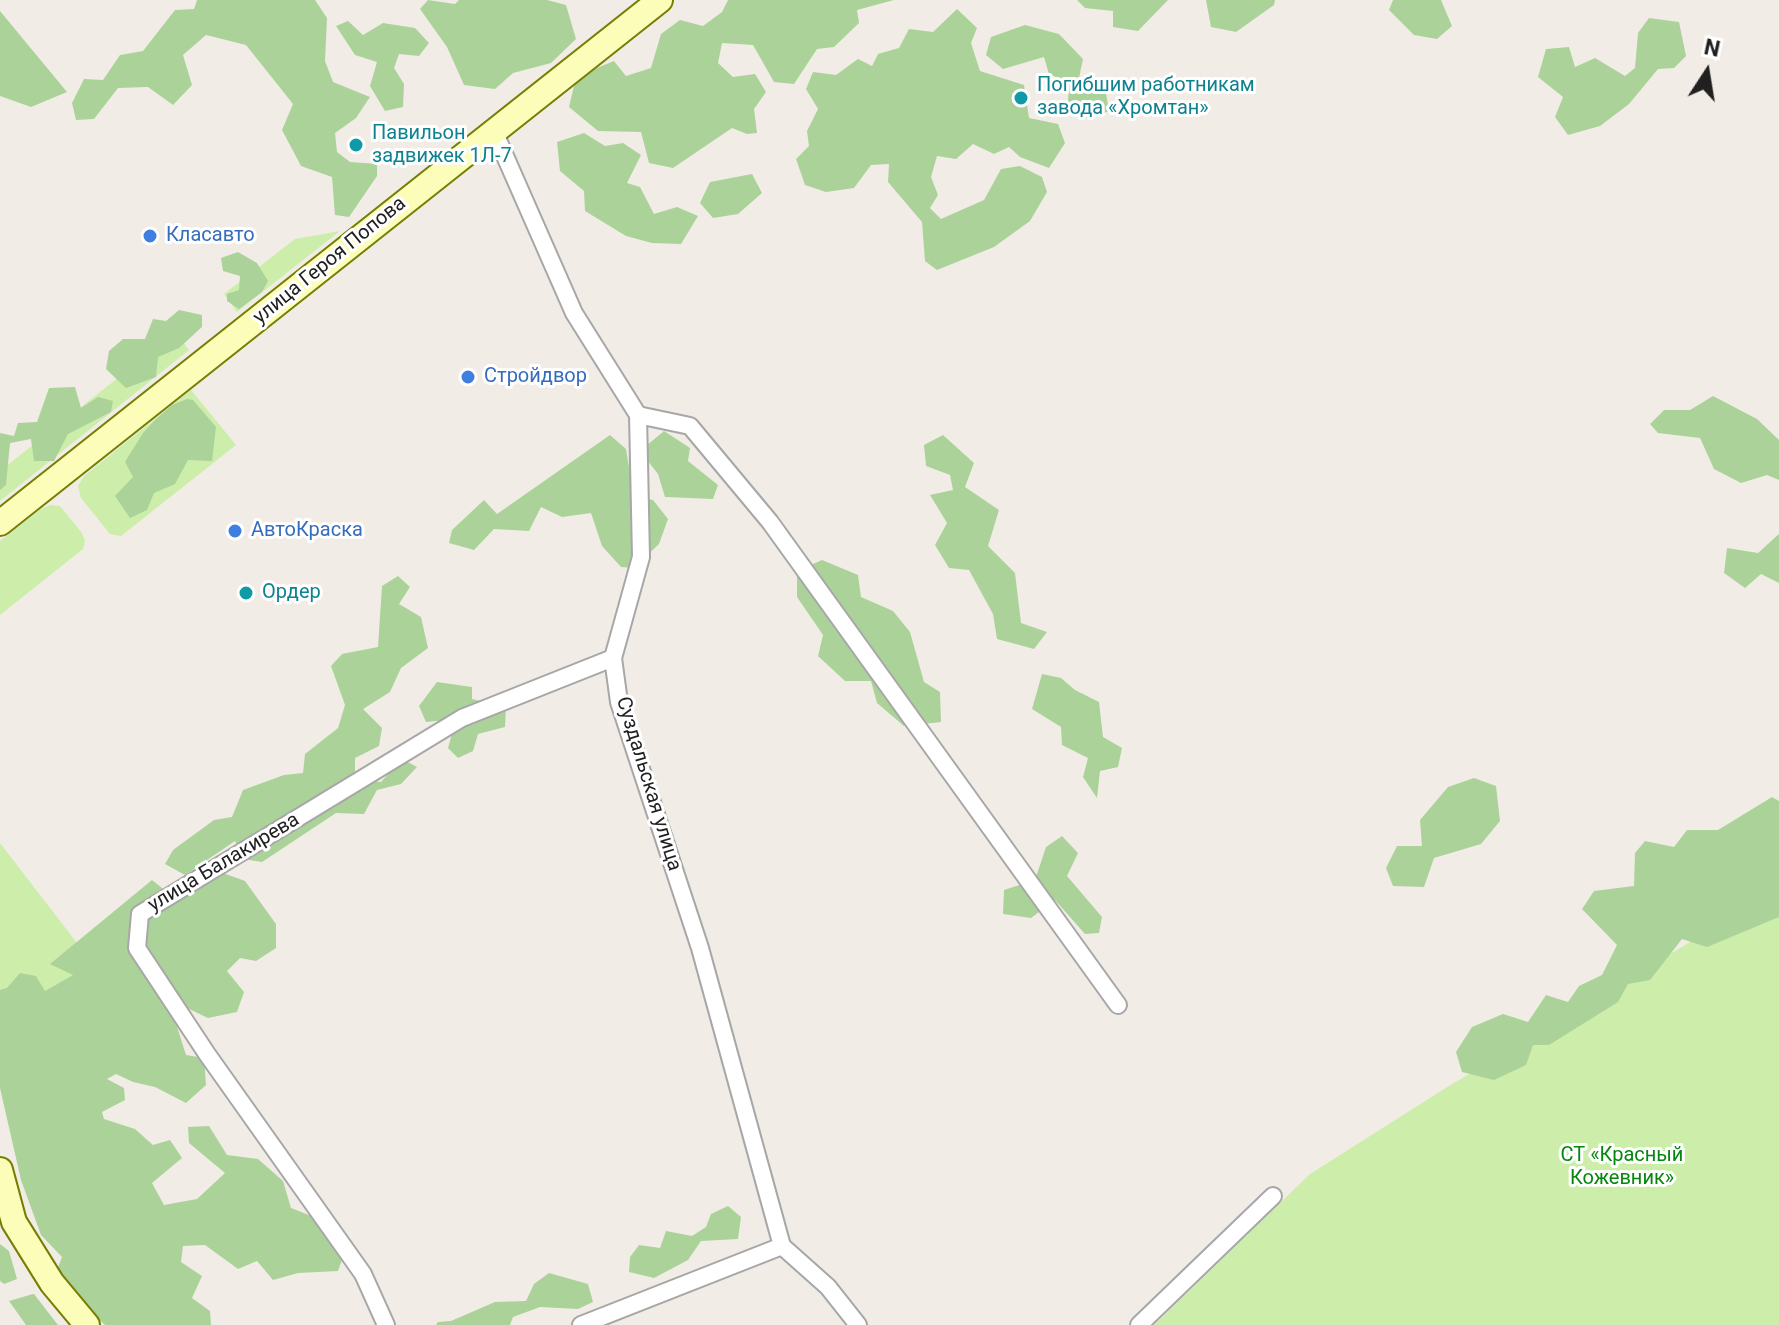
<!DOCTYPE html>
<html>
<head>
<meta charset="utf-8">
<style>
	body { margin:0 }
	#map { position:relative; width:1779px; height:1325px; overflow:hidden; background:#f1ede6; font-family:Roboto,sans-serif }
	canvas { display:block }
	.north { position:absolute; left:1667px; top:32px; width:80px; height:80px; -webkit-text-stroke:6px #fff; paint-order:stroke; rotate:12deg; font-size:22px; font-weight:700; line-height:32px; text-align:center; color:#202020 }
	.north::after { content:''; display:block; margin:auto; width:28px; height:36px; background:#202020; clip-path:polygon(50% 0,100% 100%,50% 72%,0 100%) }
</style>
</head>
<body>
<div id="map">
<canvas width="1779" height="1325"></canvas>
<div class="north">N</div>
</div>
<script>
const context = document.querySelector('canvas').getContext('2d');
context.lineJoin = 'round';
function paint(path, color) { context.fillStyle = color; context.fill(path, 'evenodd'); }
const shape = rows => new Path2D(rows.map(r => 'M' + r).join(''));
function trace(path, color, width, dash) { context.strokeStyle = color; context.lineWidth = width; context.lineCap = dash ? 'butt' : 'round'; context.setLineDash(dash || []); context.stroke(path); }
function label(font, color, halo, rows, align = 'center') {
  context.font = font + ' Roboto,sans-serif'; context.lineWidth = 6; context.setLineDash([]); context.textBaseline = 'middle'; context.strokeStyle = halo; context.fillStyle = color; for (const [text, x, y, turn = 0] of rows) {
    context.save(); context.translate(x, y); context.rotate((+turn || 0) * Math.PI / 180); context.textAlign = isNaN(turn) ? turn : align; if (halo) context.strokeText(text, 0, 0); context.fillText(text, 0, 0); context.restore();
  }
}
paint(shape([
	[340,231,237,312,224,294,295,239],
	[176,332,189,350,0,501,0,471],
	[191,390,236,445,121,536,110,534,81,498,78,486,84,476],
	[51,505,60,506,82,533,85,541,83,549,0,615,0,541,41,509],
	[0,843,77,943,51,964,74,975,45,991,0,990],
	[1779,889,1779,1325,1154,1325,1310,1174,1444,1089]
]), '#cdedaa');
paint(shape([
	[197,0,315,0,327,18,325,61,333,82,370,97,356,118,335,133,337,152,350,162,377,164,377,176,349,217,335,215,332,177,301,166,282,130,293,104,246,45,206,35,183,55,192,85,173,105,148,87,118,88,94,119,76,120,72,103,84,79,103,80,120,55,143,51,175,10,194,9],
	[428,0,455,4,459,0,547,0,566,5,576,39,551,63,513,73,495,89,464,85,447,47,420,9],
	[728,0,894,0,857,10,859,23,834,47,817,49,794,84,774,82,753,45,722,43,718,63,733,77,755,74,766,92,754,109,757,133,747,134,732,128,673,168,649,163,641,132,598,131,569,107,574,86,587,72,614,61,626,76,651,68,661,34,680,20,703,26,722,12],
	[1077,0,1168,0,1138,31,1113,27,1113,11,1085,8],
	[1206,0,1275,0,1274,5,1236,32,1211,27],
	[1393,0,1441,0,1452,26,1437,39,1414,35,1389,10],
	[957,9,977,28,971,43,980,71,1024,85,1029,118,1058,124,1065,143,1049,168,1020,157,1009,147,994,154,973,144,956,159,937,156,931,177,938,195,930,208,941,219,984,200,1001,169,1020,166,1042,177,1047,192,1030,221,994,247,937,270,925,261,922,222,888,182,889,164,871,165,854,188,826,192,805,185,796,159,809,146,807,131,818,109,806,89,813,72,836,75,858,59,872,66,878,54,899,48,909,29,933,32],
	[0,11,67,92,31,107,0,96],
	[1649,18,1679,22,1686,56,1674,68,1658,69,1629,104,1600,126,1568,135,1555,117,1563,97,1538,77,1546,49,1569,47,1575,67,1595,58,1625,76,1635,68,1638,33],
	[348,21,363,35,383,23,415,28,429,43,419,56,399,54,394,68,404,84,403,107,385,111,370,86,377,62,355,55,336,26],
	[1025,25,1059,34,1083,59,1079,78,1104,82,1109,111,1088,119,1068,102,1069,83,1049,74,1044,57,1003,69,986,55,991,37],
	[584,133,605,146,623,143,641,155,627,183,640,187,654,214,677,207,698,216,681,244,652,243,626,236,585,211,584,191,560,171,557,142],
	[752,174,762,193,738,214,713,218,700,203,710,182],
	[238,252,257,263,268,281,262,292,239,309,227,301,227,294,239,290,240,276,223,271,221,258],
	[179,310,202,315,202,327,179,348,158,357,156,377,126,388,106,369,109,351,123,339,145,339,153,319,166,321],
	[75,387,81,408,98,397,113,401,111,412,68,434,54,461,34,461,31,439,10,443,6,485,0,490,0,433,14,436,18,423,37,422,49,388],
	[1713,396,1757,419,1779,440,1779,480,1767,475,1741,483,1714,469,1700,438,1658,433,1650,424,1664,410,1690,410],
	[187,399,193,400,216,427,212,461,188,460,175,484,154,493,147,510,130,518,115,496,133,477,125,462,143,433,156,419,172,405],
	[664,431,690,448,688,461,718,485,713,499,665,497,658,474,640,451],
	[610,435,626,449,634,497,653,500,668,519,659,544,634,568,621,567,602,546,591,513,562,517,541,507,529,531,494,529,474,550,449,543,452,530,484,500,497,514],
	[943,435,974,463,965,487,999,510,988,546,1015,573,1021,623,1047,632,1034,649,997,639,993,614,969,570,949,568,935,545,947,523,930,495,953,490,950,475,926,466,924,445],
	[1779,534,1779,583,1761,574,1745,588,1724,573,1727,548,1758,553],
	[822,560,858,575,861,597,893,611,910,632,924,682,940,692,941,722,904,726,877,703,871,681,845,681,818,656,823,635,797,597,797,571],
	[398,576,410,587,399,604,421,617,428,648,401,668,390,692,363,709,382,728,379,746,355,758,355,779,381,782,402,759,417,767,401,784,377,790,364,814,336,813,262,862,243,859,235,841,185,875,165,864,173,850,214,820,232,817,243,790,284,775,303,773,305,754,338,728,345,705,331,666,342,654,378,647,382,586],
	[1042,674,1061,678,1075,690,1099,702,1103,737,1122,748,1118,767,1100,771,1097,798,1083,777,1088,758,1062,745,1061,727,1032,709],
	[437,682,472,687,472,699,506,707,505,727,478,734,473,751,458,758,448,748,456,719,426,722,419,706],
	[1474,778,1496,786,1500,821,1481,844,1434,858,1424,887,1393,886,1386,868,1397,846,1422,846,1420,820,1448,787],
	[1772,797,1779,801,1779,917,1707,947,1682,939,1650,980,1628,984,1618,1002,1549,1045,1533,1045,1526,1065,1494,1080,1462,1072,1456,1052,1472,1027,1503,1014,1528,1022,1546,995,1568,1002,1579,986,1602,975,1617,945,1582,909,1594,891,1634,886,1635,853,1645,841,1674,847,1687,830,1718,830],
	[1062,836,1078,853,1067,876,1102,917,1099,933,1085,934,1055,900,1031,918,1003,914,1004,890,1035,880,1046,847],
	[223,873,245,881,276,924,276,948,256,961,240,958,227,971,244,992,237,1012,208,1018,185,1007,174,1017,186,1055,204,1058,206,1085,186,1103,155,1087,133,1082,116,1074,107,1079,124,1088,125,1100,102,1112,104,1119,135,1129,153,1145,170,1140,182,1158,152,1183,164,1205,197,1199,225,1173,189,1143,188,1127,209,1126,227,1155,258,1159,283,1181,291,1208,324,1221,344,1254,338,1271,298,1273,273,1280,257,1261,238,1269,205,1245,183,1246,181,1262,202,1276,192,1298,210,1311,211,1325,105,1325,75,1297,56,1273,62,1257,41,1235,21,1180,0,1088,0,990,7,988,20,973,36,976,45,991,73,975,50,964,152,880,177,900],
	[728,1206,741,1217,738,1239,701,1241,688,1260,654,1278,629,1272,630,1257,639,1245,660,1248,666,1231,692,1236,706,1227,711,1214],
	[0,1244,9,1251,17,1279,4,1284,0,1281],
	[549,1273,588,1284,593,1302,578,1309,540,1307,513,1317,510,1325,436,1325,438,1322,451,1321,495,1302,526,1301,534,1284],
	[33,1294,34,1294,58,1325,26,1325,9,1301]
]), '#abd299');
const street = shape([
	[494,131,574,313,638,415,641,557,613,658,619,702,700,948,782,1246],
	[638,415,690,426,770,522,1118,1005],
	[782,1246,828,1287,858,1325],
	[386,1325,363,1274,207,1054,137,948,140,914,462,718,613,658],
	[581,1325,782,1246],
	[1139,1325,1273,1196]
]);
const secondary = shape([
	[0,523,660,0],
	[0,1170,14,1222,52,1283,87,1325]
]);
trace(street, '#a7a7a7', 20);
trace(secondary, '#747e00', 28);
trace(street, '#fff', 16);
trace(secondary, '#fbfdb8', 24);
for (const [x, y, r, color] of [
	[1021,98,8,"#0f9aa8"],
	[356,145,8,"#0f9aa8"],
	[150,236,8,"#3f7fe0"],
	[468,377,8,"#3f7fe0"],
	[235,531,8,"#3f7fe0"],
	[246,593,8,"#0f9aa8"]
]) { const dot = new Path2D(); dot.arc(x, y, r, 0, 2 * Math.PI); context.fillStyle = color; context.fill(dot); trace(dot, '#fff', 3); }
label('20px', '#0d838f', '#fff', [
	["Погибшим работникам",1037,86],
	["завода «Хромтан»",1037,109],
	["Павильон",372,134],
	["задвижек 1Л-7",372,157],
	["Ордер",262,593]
], 'left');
label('20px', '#366cbe', '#fff', [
	["Класавто",166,236],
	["Стройдвор",484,377],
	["АвтоКраска",251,531]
], 'left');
label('20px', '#202020', '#fff', [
	["улица Героя Попова",330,261,-39],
	["Суздальская улица",648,784,73],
	["улица Балакирева",224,863,-31]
]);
label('20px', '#06860d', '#fff', [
	["СТ «Красный",1622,1156],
	["Кожевник»",1622,1179]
]);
</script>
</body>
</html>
